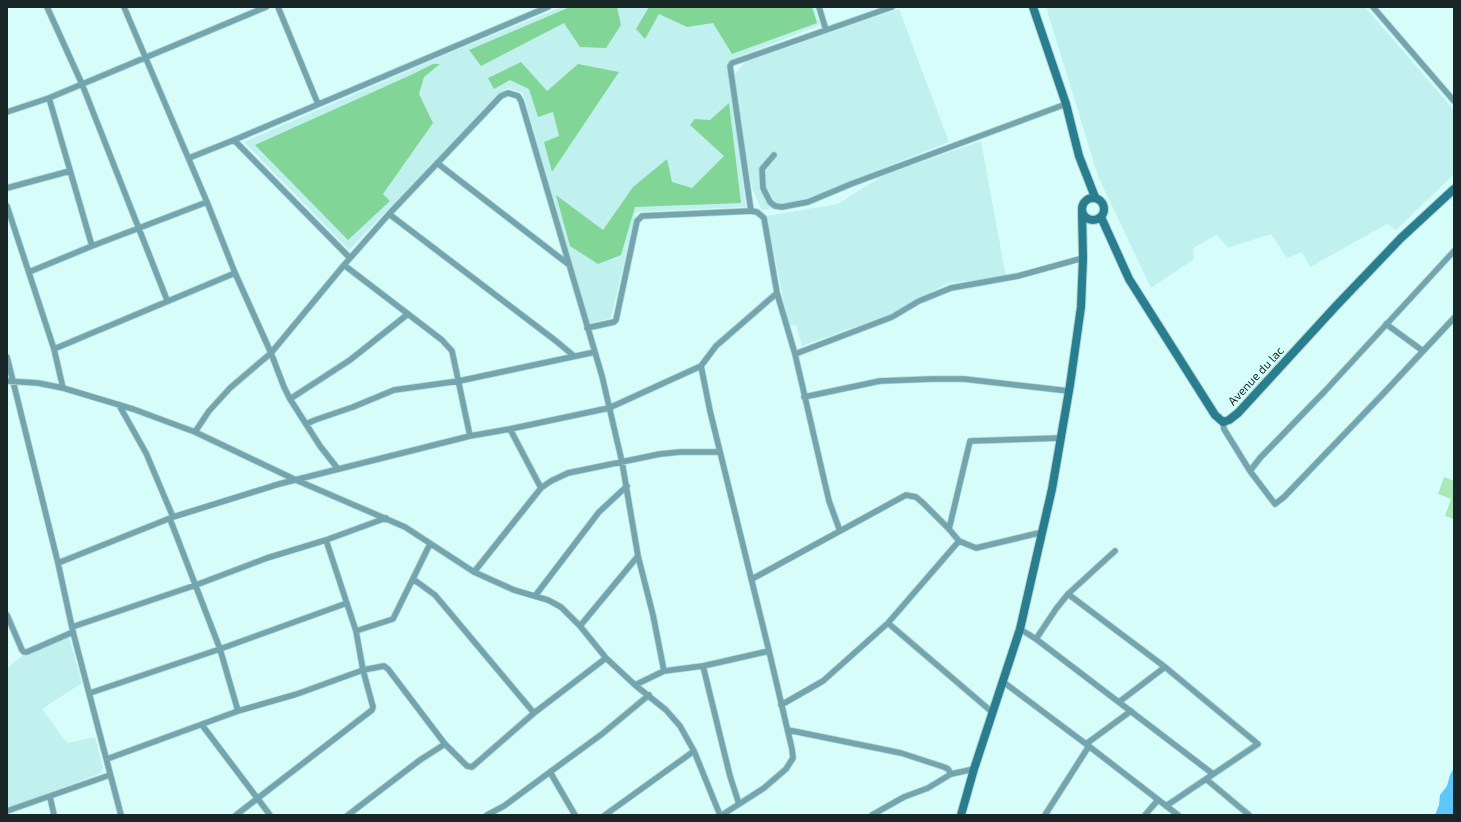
<!DOCTYPE html>
<html>
<head>
<meta charset="utf-8">
<style>
	body { margin:0 }
	#map { position:relative; width:1461px; height:822px; overflow:hidden; background:#d6fdfa; font-family:"Exo 2",sans-serif }
	canvas { display:block }
	.frame { position:absolute; inset:0; border:8px solid #182625; pointer-events:none }
</style>
</head>
<body>
<div id="map">
<canvas width="1461" height="822"></canvas>
<div class="frame"></div>
</div>
<script>
const context = document.querySelector('canvas').getContext('2d');
context.lineJoin = 'round';
function paint(path, color) { context.fillStyle = color; context.fill(path, 'evenodd'); }
const shape = rows => new Path2D(rows.map(r => 'M' + r).join(''));
function trace(path, color, width, dash) { context.strokeStyle = color; context.lineWidth = width; context.lineCap = dash ? 'butt' : 'round'; context.setLineDash(dash || []); context.stroke(path); }
function label(font, color, halo, rows, align = 'center') {
  context.font = font + ' "Exo 2",sans-serif'; context.lineWidth = 3; context.setLineDash([]); context.textBaseline = 'middle'; context.strokeStyle = halo; context.fillStyle = color; for (const [text, x, y, turn = 0] of rows) {
    context.save(); context.translate(x, y); context.rotate((+turn || 0) * Math.PI / 180); context.textAlign = isNaN(turn) ? turn : align; if (halo) context.strokeText(text, 0, 0); context.fillText(text, 0, 0); context.restore();
  }
}
paint(shape([
	[561,7,814,7,820,25,731,60,728,65,746,207,636,212,611,318,589,324,523,93,507,88,489,104,349,250,244,142,452,52],
	[1046,7,1365,7,1454,110,1454,174,1396,230,1387,224,1310,267,1302,252,1287,258,1271,234,1228,248,1217,235,1193,248,1194,259,1151,288,1098,176],
	[899,9,949,142,808,198,762,211,752,188,742,133,734,76,745,62],
	[981,141,1006,277,948,283,890,314,802,346,796,325,789,326,766,216,838,204,882,176],
	[69,637,82,683,42,709,67,743,95,737,103,768,101,773,7,809,7,668,22,656]
]), '#c1f1ef');
paint(shape([
	[1444,477,1454,481,1454,500,1438,494],
	[1451,499,1454,500,1454,519,1445,516]
]), '#aae8b8');
paint(shape([
	[570,7,617,7,621,25,606,48,580,47,564,23,481,66,469,50],
	[649,7,812,7,817,23,732,54,713,23,687,27,659,14,645,39,636,29],
	[521,62,547,91,578,64,619,72,552,172,544,142,559,136,553,112,538,117,529,89,510,80,494,89,488,78],
	[433,64,440,64,424,77,419,94,433,123,383,194,390,201,348,240,255,145,413,74],
	[729,103,741,203,635,207,621,255,598,264,570,246,556,195,603,230,633,187,667,159,672,182,692,188,724,156,690,125,695,119,710,120]
]), '#81d697');
paint(shape([
	[1454,768,1454,815,1435,815,1439,805,1440,795,1447,786,1450,775]
]), '#5fc6fa');
const street = shape([
	[47,7,82,84,167,300],
	[124,7,207,202,235,273,271,353,284,387,290,399,320,446,338,469],
	[278,7,318,104],
	[819,7,826,30],
	[1373,7,1454,101],
	[49,98,92,246],
	[7,112,49,98,266,7],
	[234,140,350,258],
	[774,155,762,169,763,188,770,202,775,206,782,207,808,202,851,184,1066,104],
	[189,158,234,140,548,7],
	[437,163,568,264],
	[7,188,70,171],
	[7,206,54,349,63,388],
	[389,214,556,341,574,356],
	[344,265,442,340,452,351,470,436],
	[29,272,92,246,207,202],
	[1386,324,1423,351],
	[587,328,614,322,616,320,637,221,642,216,751,211],
	[54,349,235,273],
	[795,354,892,317,919,301,951,288,1018,276,1083,258],
	[7,357,58,563,73,632,121,815],
	[701,366,710,411,769,651,792,749,793,758,786,769,764,788,722,815],
	[7,381,38,383,63,388,133,409,195,432,296,480,405,527,474,572,514,590,548,600,561,607,580,626,606,658,635,685,666,710,680,726,694,751,720,815],
	[804,397,880,381,932,379,964,379,1069,391],
	[290,399,350,360,408,314],
	[119,405,146,453,173,517],
	[1223,422,1224,429,1250,471,1275,504,1284,497,1382,395,1454,318],
	[306,424,315,420,353,407,394,390,459,381,595,352],
	[510,429,541,488],
	[195,432,209,411,230,388,271,353,344,265,389,214,501,96,508,93,518,96,521,101,602,376,622,462,638,556,653,615,664,671],
	[1250,471,1260,458,1325,391,1454,251],
	[170,519,220,649,238,711],
	[840,531,829,501,795,354,777,293,764,218,757,212,751,211,730,66,732,63,892,7],
	[1043,532,976,548,959,541,949,529,970,441,1060,438],
	[58,563,173,517,279,484,470,436,510,429,609,408,701,366,716,346,777,293],
	[474,572,541,488,551,481,568,473,660,454,680,452,720,452],
	[413,579,435,595,534,713],
	[752,579,906,495,916,497,923,503,949,529],
	[1068,594,1165,667,1258,744,1166,806],
	[535,596,599,512,627,486],
	[7,615,22,650,24,652,27,652,73,632],
	[888,623,992,712],
	[580,626,638,556],
	[72,627,196,585,267,558,326,540,386,518],
	[1020,629,1036,639,1213,774],
	[356,631,393,619,430,544],
	[1036,639,1056,609,1068,594,1115,551],
	[703,666,730,776,739,804],
	[1002,681,1086,744,1178,815],
	[635,685,664,671,703,666,769,651],
	[90,693,220,649,347,603],
	[1119,702,1165,667],
	[781,705,823,681,888,623,959,541],
	[202,725,270,815],
	[788,730,901,753,944,767,948,769,951,774],
	[1086,744,1131,711],
	[107,759,238,711,297,694,363,670,384,666,388,669,445,744,467,766,472,767,534,713,606,658],
	[550,772,575,815],
	[1206,779,1249,815],
	[50,797,54,815],
	[7,811,110,775],
	[236,815,372,710,373,707,363,670,356,631,326,540],
	[348,815,420,760,445,744],
	[487,815,504,806,550,772,602,734,649,695],
	[605,815,694,751],
	[872,815,904,797,928,788,951,774,974,769],
	[1045,815,1089,746],
	[1145,815,1158,800]
]);
const secondary = shape([
	[1033,7,1066,104,1079,156,1095,197],
	'1082 209a11 11 0 1 1 22 0a11 11 0 1 1-22 0Z',
	[1101,217,1129,279,1215,415,1223,422,1229,420,1238,413,1336,306,1401,238,1454,189],
	[961,815,974,769,1020,629,1052,489,1070,385,1081,307,1083,258,1082,212]
]);
trace(street, '#b4d6d4', 7);
trace(secondary, '#b4d6d4', 10);
trace(street, '#73a5af', 5.5);
trace(secondary, '#287e8e', 8);
label('12px', '#182625', '#d6fdfa', [
	["Avenue du lac",1256,376,-47]
]);
</script>
</body>
</html>
